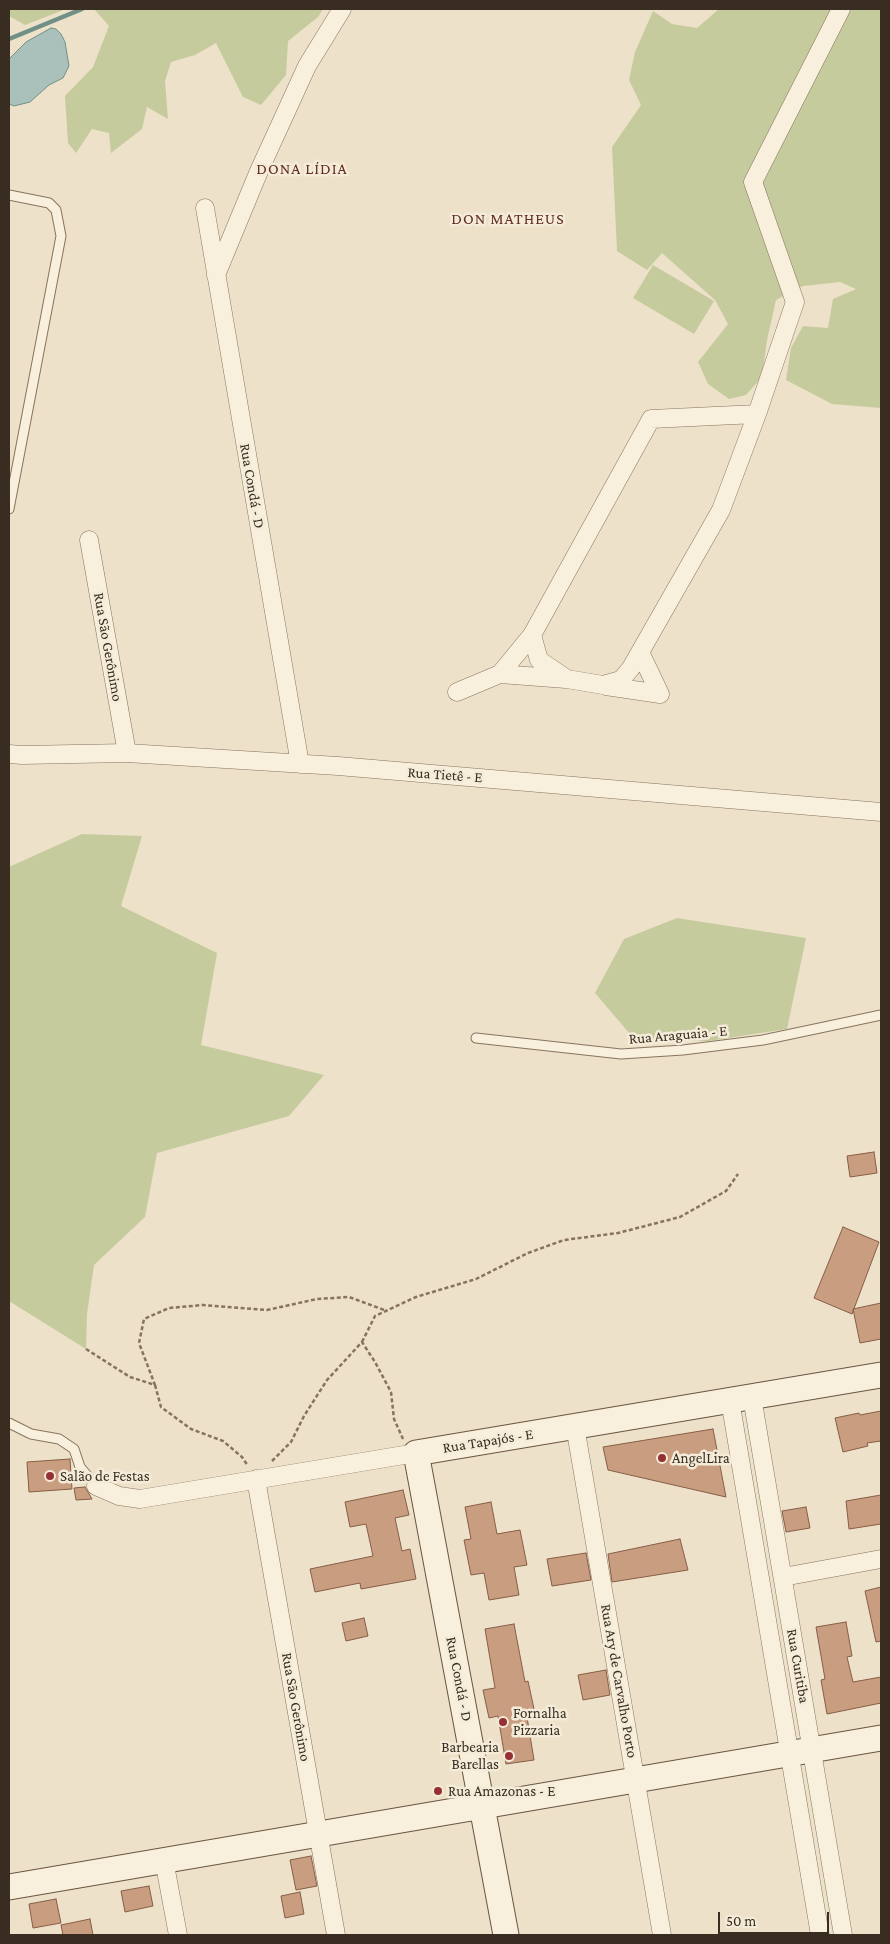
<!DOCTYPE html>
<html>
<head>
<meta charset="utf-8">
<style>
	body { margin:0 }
	#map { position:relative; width:890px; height:1944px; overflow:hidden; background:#ede1c9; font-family:"Crimson Pro",serif }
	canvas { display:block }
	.frame { position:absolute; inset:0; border:10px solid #392c21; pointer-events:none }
	.scale { position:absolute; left:718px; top:1912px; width:111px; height:22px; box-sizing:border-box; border:2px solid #392c21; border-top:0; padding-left:6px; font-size:15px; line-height:18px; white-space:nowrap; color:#392c21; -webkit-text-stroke:4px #f4ecd8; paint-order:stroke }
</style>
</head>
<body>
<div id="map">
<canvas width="890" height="1944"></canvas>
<div class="frame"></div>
<div class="scale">50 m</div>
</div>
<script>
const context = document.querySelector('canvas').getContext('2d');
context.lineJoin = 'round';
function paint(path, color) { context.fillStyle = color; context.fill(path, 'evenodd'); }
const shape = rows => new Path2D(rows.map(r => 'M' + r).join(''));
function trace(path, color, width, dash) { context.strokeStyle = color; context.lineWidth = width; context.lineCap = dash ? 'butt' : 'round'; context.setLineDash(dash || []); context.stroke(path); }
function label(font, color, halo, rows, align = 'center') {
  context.font = font + ' "Crimson Pro",serif'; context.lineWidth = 5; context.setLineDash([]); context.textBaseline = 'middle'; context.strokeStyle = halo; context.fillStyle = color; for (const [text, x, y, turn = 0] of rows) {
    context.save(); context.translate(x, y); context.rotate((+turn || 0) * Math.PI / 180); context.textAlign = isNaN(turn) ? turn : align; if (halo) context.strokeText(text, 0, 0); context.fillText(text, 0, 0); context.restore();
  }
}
paint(shape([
	[9,9,66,9,25,25,9,16],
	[94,9,323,9,318,17,288,41,286,75,261,105,243,97,216,43,195,55,171,62,165,81,168,119,147,107,142,129,111,153,109,133,92,129,76,153,68,143,65,96,93,67,109,26],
	[719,9,881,9,881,408,832,404,786,380,791,348,803,326,828,328,833,299,856,289,840,282,803,286,776,300,767,340,762,377,746,395,729,399,708,384,698,362,728,324,715,300,662,253,647,270,617,251,612,147,641,105,629,80,635,52,653,11,672,24,697,28],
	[653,265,714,301,694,334,633,298],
	[82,834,142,836,121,906,217,953,201,1045,324,1075,289,1116,157,1153,145,1217,94,1265,87,1314,86,1349,9,1301,9,867],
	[677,918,806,938,787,1029,708,1041,636,1041,595,993,624,939]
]), '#c6cb9d');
const water = shape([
	[51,28,56,29,61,34,65,42,69,66,63,78,49,85,30,102,14,106,9,104,9,59,26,42,51,28]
]);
paint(water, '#a9c1ba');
trace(water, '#709087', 1);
trace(shape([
	[9,39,82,9]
]), '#709087', 4.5);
const building = shape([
	[874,1152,877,1173,850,1177,847,1156,874,1152],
	[843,1227,879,1242,852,1314,814,1298,843,1227],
	[881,1303,881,1339,860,1343,853,1309,881,1303],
	[881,1411,881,1441,867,1443,868,1446,843,1452,835,1418,859,1413,860,1415,881,1411],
	[713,1429,726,1497,608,1470,603,1447,713,1429],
	[70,1459,72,1489,29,1492,27,1462,70,1459],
	[85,1487,92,1499,76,1500,74,1488,85,1487],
	[403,1490,409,1515,395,1518,402,1551,410,1549,416,1579,361,1589,360,1583,315,1592,310,1569,373,1556,366,1524,350,1527,345,1502,403,1490],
	[881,1495,881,1524,849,1529,846,1501,881,1495],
	[491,1502,497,1534,520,1530,527,1565,514,1567,519,1595,489,1600,484,1573,471,1575,464,1540,471,1539,465,1507,491,1502],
	[806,1507,810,1528,786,1532,782,1511,806,1507],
	[680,1539,688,1570,612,1582,608,1554,680,1539],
	[586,1553,591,1580,552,1586,547,1559,586,1553],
	[881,1587,881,1641,876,1642,865,1591,881,1587],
	[364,1618,368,1636,346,1641,342,1623,364,1618],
	[846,1622,852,1656,847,1657,853,1682,881,1677,881,1703,827,1714,821,1680,825,1679,816,1627,846,1622],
	[514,1624,525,1682,528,1681,534,1709,526,1711,534,1760,506,1764,498,1716,489,1718,483,1690,495,1688,485,1629,514,1624],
	[606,1670,610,1695,583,1700,578,1675,606,1670],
	[311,1856,317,1886,296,1890,290,1860,311,1856],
	[149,1886,153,1906,125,1912,121,1891,149,1886],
	[300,1892,304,1914,285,1918,281,1896,300,1892],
	[56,1899,61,1923,33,1928,29,1904,56,1899],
	[90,1919,93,1935,63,1935,61,1925,90,1919]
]);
paint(building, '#c99d80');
trace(building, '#865d45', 1);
const lane = shape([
	[9,195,49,203,56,210,61,236,9,509],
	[476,1038,621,1054,683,1050,763,1040,881,1015],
	[9,1423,31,1434,59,1439,74,1449,80,1467,96,1486]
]);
const street = shape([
	[205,208,300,764],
	[216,275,259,171,307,66,342,9],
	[89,540,127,753],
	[532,635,539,660,567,679,603,685,621,680,631,668,721,510,757,414,795,302,753,182,841,9],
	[640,652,660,694],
	[500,674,566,679],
	[606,686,660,694],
	[457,692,500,674,532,635,651,419,757,414],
	[9,754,22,755,127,753,338,766,881,812],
	[752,1397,843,1935],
	[730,1400,820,1935],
	[575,1426,662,1935],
	[256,1479,336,1935],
	[96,1486,119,1496,140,1499,416,1453],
	[783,1577,881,1559],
	[164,1860,178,1935]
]);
const secondary = shape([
	[9,1887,881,1738],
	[506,1935,416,1453,881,1375]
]);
trace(lane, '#88745e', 11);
trace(street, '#88745e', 19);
trace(secondary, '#6a5541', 27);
trace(shape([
	[362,1342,375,1316,416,1297,476,1279,528,1253,564,1240,618,1233,680,1217,726,1191,738,1174],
	[86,1349,130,1377,155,1385,139,1343,144,1319,169,1308,203,1305,267,1310,317,1299,349,1297,387,1311],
	[155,1385,161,1407,191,1429,223,1441,242,1457,248,1466],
	[272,1461,291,1442,304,1416,327,1380,362,1342,375,1362,391,1392,394,1419,403,1439]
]), '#88745e', 2.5, [4, 2.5]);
trace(lane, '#f8efdc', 9);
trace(street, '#f8efdc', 18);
trace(secondary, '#f8efdc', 25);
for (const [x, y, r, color] of [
	[662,1458,5,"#953134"],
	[50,1476,5,"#953134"],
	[503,1722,5,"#953134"],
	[509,1756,5,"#953134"],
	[438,1791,5,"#953134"]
]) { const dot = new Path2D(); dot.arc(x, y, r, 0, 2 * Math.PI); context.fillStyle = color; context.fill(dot); trace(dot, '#f4ecd8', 2); }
label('15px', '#392c21', '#f4ecd8', [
	["Rua Condá - D",252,486,80],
	["Rua São Gerônimo",108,647,80],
	["Rua Tietê - E",445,775,4],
	["Rua Araguaia - E",678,1035,-5],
	["Rua Tapajós - E",488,1441,-9],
	["Rua Curitiba",798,1666,80],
	["Rua Condá - D",459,1679,79],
	["Rua Ary de Carvalho Porto",619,1681,80],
	["Rua São Gerônimo",296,1707,80]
]);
label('15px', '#392c21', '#f4ecd8', [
	["AngelLira",672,1458],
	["Salão de Festas",60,1476],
	["Fornalha",513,1713],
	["Pizzaria",513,1730],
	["Barbearia",499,1747,"right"],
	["Barellas",499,1764,"right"],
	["Rua Amazonas - E",448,1791]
], 'left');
context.letterSpacing = '1px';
label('16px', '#642e22', '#f4ecd8', [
	["DONA LÍDIA",302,169],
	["DON MATHEUS",508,219]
]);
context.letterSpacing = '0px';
</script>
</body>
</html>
